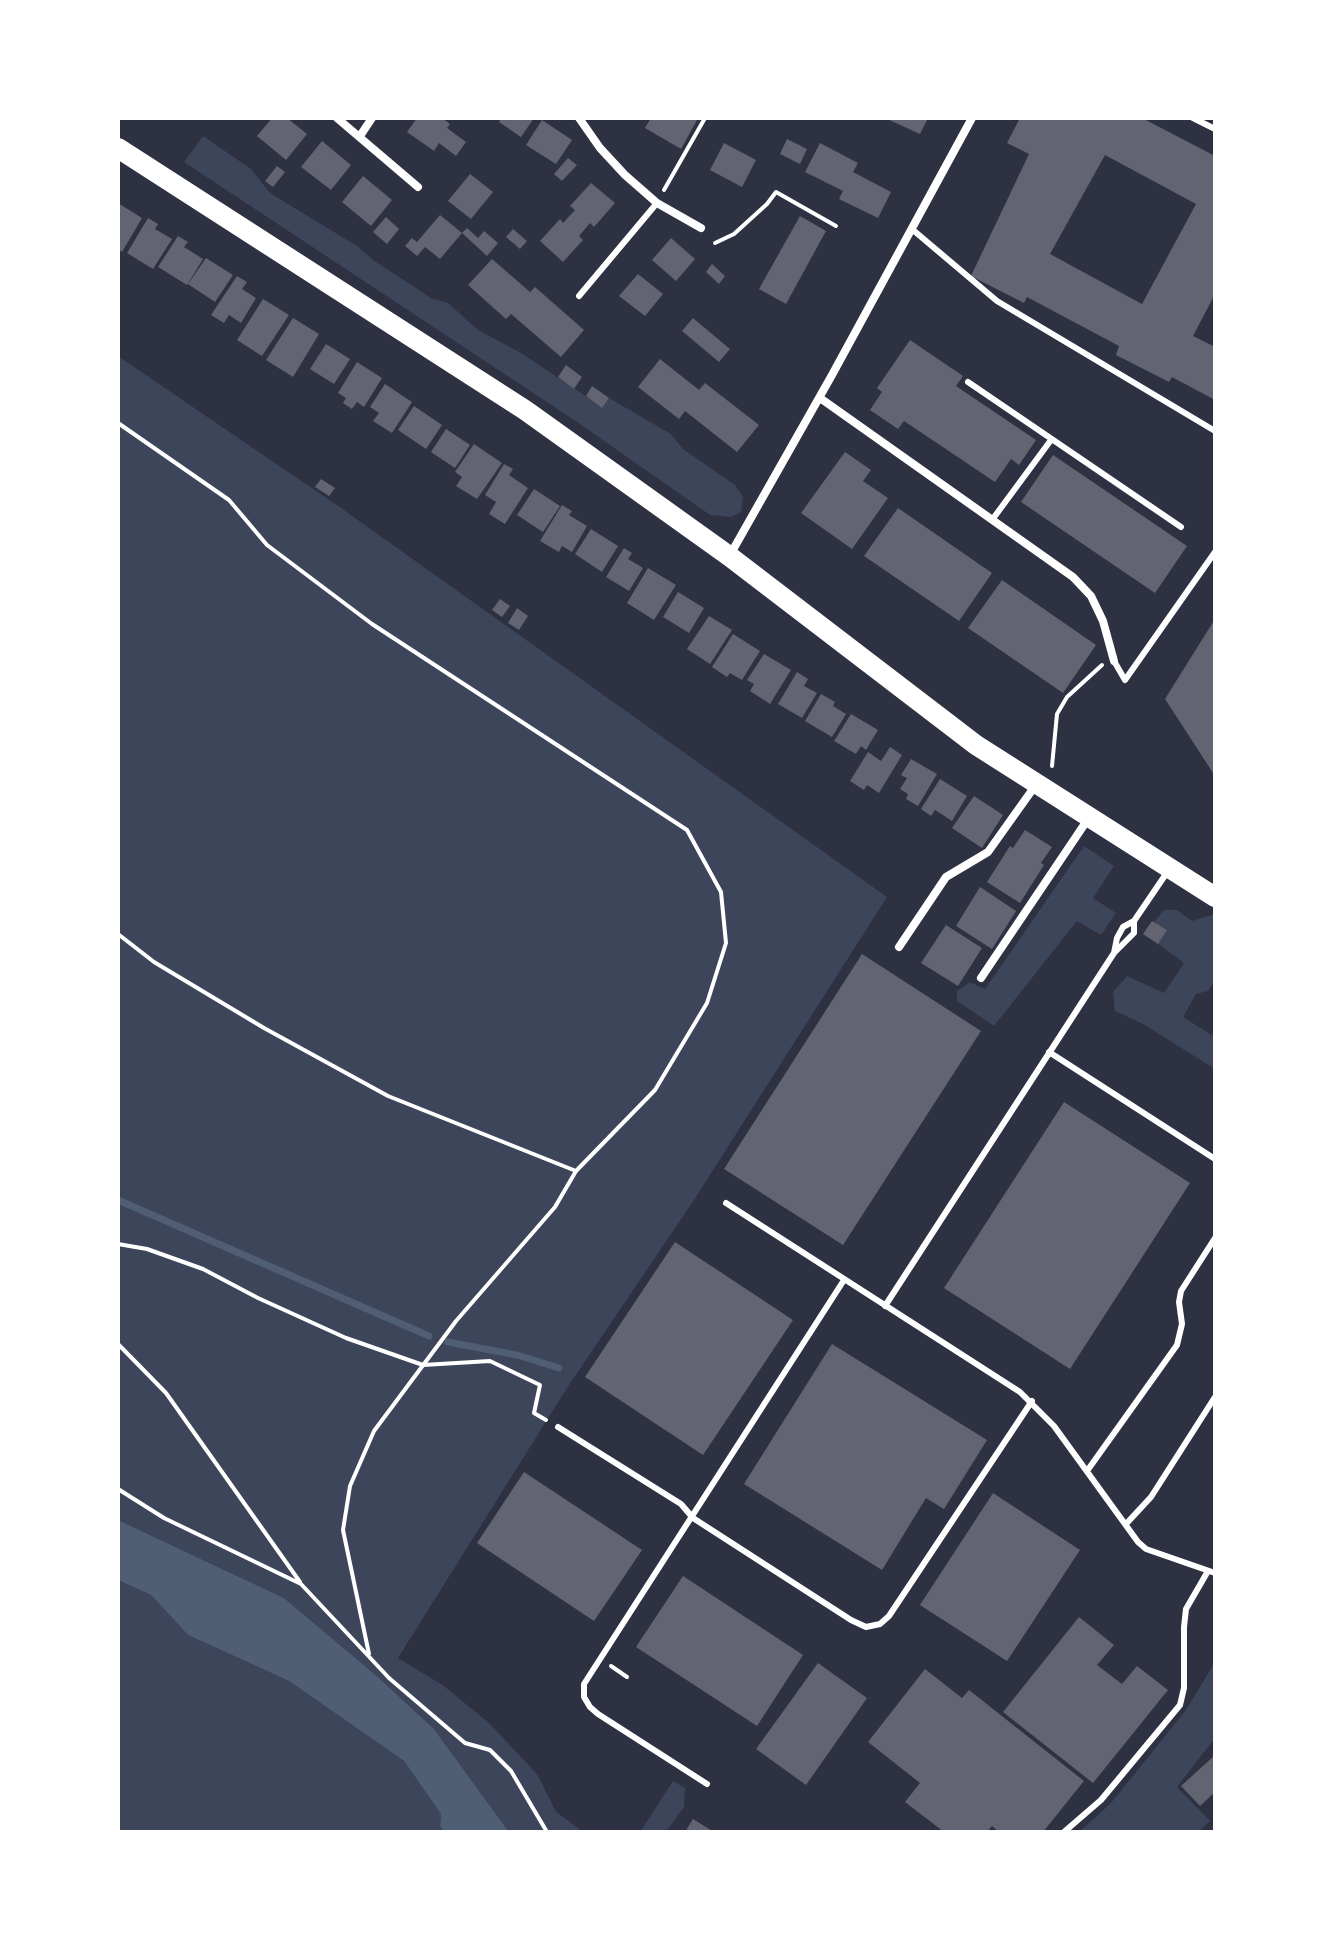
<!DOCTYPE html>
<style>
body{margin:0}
#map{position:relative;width:1333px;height:1950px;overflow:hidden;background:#2d3142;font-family:Inter,sans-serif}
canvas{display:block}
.frame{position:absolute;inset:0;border:120px solid #fff;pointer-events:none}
</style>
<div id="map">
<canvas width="1333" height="1950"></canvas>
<div class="frame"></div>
</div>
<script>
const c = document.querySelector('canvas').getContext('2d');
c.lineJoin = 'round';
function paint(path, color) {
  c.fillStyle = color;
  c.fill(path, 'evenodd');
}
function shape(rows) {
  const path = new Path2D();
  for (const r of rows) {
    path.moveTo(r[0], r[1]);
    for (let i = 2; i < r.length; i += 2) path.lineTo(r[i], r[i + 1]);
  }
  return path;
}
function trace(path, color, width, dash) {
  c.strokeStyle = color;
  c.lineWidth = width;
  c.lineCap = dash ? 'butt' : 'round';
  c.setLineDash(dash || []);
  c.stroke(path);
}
paint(shape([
 [203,136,251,169,270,193,357,246,373,260,431,298,448,303,478,330,521,353,602,407,609,398,671,434,683,449,735,485,743,497,741,512,731,517,710,515,577,422,184,162],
 [118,356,341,508,887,897,694,1200,567,1388,398,1658,444,1686,490,1724,537,1774,556,1812,584,1832,509,1832,434,1729,378,1677,284,1598,118,1520],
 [1084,846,1114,866,1093,898,1116,913,1101,935,1077,921,994,1026,957,1001,957,991,970,982,985,989],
 [1164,910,1177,910,1192,921,1215,914,1215,980,1208,991,1196,994,1183,1017,1215,1037,1215,1069,1143,1024,1115,1011,1113,992,1127,976,1164,993,1184,963,1158,944,1154,922],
 [118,1580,151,1595,188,1635,289,1681,404,1761,441,1814,440,1826,444,1832,118,1832],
 [1215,1662,1215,1738,1177,1787,1210,1821,1198,1832,1079,1832,1111,1803,1186,1710],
 [673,1781,685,1788,684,1807,666,1832,640,1832]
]), '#3c4559');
paint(shape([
 [118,1520,284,1598,378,1677,434,1729,509,1832,444,1832,440,1826,441,1814,404,1761,289,1681,188,1635,151,1595,118,1580]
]), '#4f5d75');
trace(shape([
 [118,1200,429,1336],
 [448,1342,517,1355,559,1368]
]), '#4f5d75', 7);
paint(shape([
 [272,118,287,118,307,134,286,160,257,136],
 [417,118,442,118,450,124,447,128,466,142,456,156,439,143,434,151,407,132],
 [501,118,534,118,521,137,499,122],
 [651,118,693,118,697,120,681,149,645,128],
 [885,118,928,118,920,134],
 [1020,118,1142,118,1215,156,1215,294,1193,336,1215,347,1215,400,1172,377,1169,382,1116,355,1119,346,1027,297,1024,303,971,276,1029,154,1007,143],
 [1105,155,1196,204,1142,304,1050,254],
 [542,120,572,140,556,164,526,145],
 [787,139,807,149,800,164,780,154],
 [322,141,351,165,331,190,301,167],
 [724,143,756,160,742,187,710,170],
 [820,143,858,163,853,172,891,192,878,218,839,199,843,191,805,172],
 [568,158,577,165,562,181,554,174],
 [277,166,285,172,273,187,265,181],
 [470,174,493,192,471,219,448,201],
 [363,176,392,200,371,226,342,202],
 [591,183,615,203,594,227,590,223,579,236,583,240,563,262,540,241,560,219,563,223,575,210,570,206],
 [118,203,142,218,122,252,118,249],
 [440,215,462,233,440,259,425,247,417,256,405,246,412,238,417,242],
 [800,216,826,231,786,304,759,289],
 [386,217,399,229,387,244,373,232],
 [148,218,158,224,155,229,172,239,153,269,127,253],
 [467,228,478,238,484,231,498,243,487,256,462,233],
 [513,229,527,241,520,249,506,237],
 [178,236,188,242,184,247,203,259,187,285,158,267],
 [671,238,695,259,676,281,652,260],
 [206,258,233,275,215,302,188,284],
 [492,259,530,292,535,287,584,330,561,357,511,314,506,319,468,285],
 [712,264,725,276,719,284,706,272],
 [638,274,663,294,645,316,619,296],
 [237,276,247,282,242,289,256,298,241,323,229,315,224,323,211,315],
 [263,299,289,315,262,356,237,340],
 [293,318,319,334,293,377,266,360],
 [693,318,730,349,719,362,682,331],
 [910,340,963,376,956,386,1036,440,1019,465,1011,459,995,482,904,421,898,429,870,410,882,392,877,388],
 [326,344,350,359,334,384,310,369],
 [660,359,699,390,705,383,759,425,737,452,685,411,679,419,638,387],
 [357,362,382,378,364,407,357,402,352,409,343,403,346,398,338,393],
 [566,365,582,377,574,389,558,377],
 [385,384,412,402,392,433,373,421,379,413,370,407],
 [592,386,609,398,602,408,586,396],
 [414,406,442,425,426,449,398,430],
 [446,429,470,445,455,468,431,452],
 [474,444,502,463,477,499,456,486,462,477,455,472],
 [845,452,871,470,863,481,888,498,852,549,801,513],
 [1053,455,1187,546,1155,593,1021,502],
 [504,464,513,469,509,475,528,488,505,524,489,514,496,502,485,495],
 [321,479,335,488,329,496,315,487],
 [534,489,560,506,543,532,517,515],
 [562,505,572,511,569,515,587,526,572,552,562,546,559,552,540,541],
 [898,508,992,573,959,621,864,556],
 [591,529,618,546,602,572,575,554],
 [624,548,632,553,628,559,643,568,629,591,606,577],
 [648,568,676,585,654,620,627,603],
 [1002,580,1096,645,1063,693,968,628],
 [678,592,704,608,689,633,663,617],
 [500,599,510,606,502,617,492,610],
 [517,608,528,616,519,630,508,623],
 [709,616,732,630,710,664,687,649],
 [1215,619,1215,776,1165,699],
 [733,634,760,651,742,680,730,673,727,677,712,667],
 [764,654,791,670,770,704,750,691,754,684,747,680],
 [797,672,808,679,804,686,817,693,802,718,778,704],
 [821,694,835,702,833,706,846,714,832,737,805,721],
 [851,714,878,730,866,750,861,746,856,754,834,741],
 [890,747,902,755,879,793,867,785,864,790,850,781,868,752,881,761],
 [911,759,937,774,918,806,906,799,908,794,900,789,907,778,901,775],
 [940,779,967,796,952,821,935,810,931,816,921,809],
 [974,796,1003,815,982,848,952,828],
 [1025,830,1052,847,1041,863,1044,865,1020,903,987,882,1010,846,1013,848],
 [980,887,1016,911,992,949,956,926],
 [1152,921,1167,930,1158,944,1143,934],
 [946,925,982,948,958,986,921,963],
 [862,954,981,1031,843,1245,724,1169],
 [1064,1102,1190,1183,1070,1369,944,1288],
 [675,1242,793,1320,703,1455,585,1377],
 [832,1344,987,1440,944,1509,926,1498,882,1570,744,1484],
 [524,1472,642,1550,594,1621,477,1543],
 [993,1493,1080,1550,1007,1661,920,1605],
 [683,1576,803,1655,757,1726,636,1647],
 [1079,1617,1114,1645,1097,1665,1122,1684,1137,1666,1168,1690,1093,1783,1003,1712],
 [818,1663,867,1698,806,1785,756,1749],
 [925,1669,962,1698,969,1690,1084,1781,1043,1832,999,1832,992,1826,987,1832,971,1832,967,1830,966,1832,944,1832,905,1802,920,1783,868,1742],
 [1215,1755,1215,1792,1200,1806,1181,1786],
 [693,1819,714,1832,685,1832]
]), '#626471');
trace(shape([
 [664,190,705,118],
 [715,243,734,234,767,204,776,192,836,226],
 [118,423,229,500,267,545,372,624,687,830,721,892,726,943,707,1003,655,1090,576,1171,555,1207,456,1321,374,1431,350,1486,343,1530,369,1654],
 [1052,766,1057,714,1067,697,1102,665],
 [118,934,154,962,264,1028,388,1096,576,1171],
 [118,1244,147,1249,203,1269,258,1298,346,1338,423,1365,490,1361,540,1385,534,1413,546,1420],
 [118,1344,166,1393,300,1582],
 [118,1489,164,1518,301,1584,389,1678,465,1743,490,1750,511,1771,547,1832],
 [611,1666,627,1677]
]), '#fff', 4);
trace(shape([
 [1193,118,1215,129],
 [913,230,997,301,1215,431],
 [579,296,657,203],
 [968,382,1181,527],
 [992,520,1051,440],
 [1114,661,1125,680,1215,552],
 [1114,953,1117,938,1123,927,1134,921,1168,871],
 [1049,1052,1215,1159],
 [726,1203,1020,1392,1054,1426,1138,1542,1146,1549,1215,1573],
 [885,1306,1114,953,1134,933,1134,921],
 [558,1427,681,1504,693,1518,851,1620,866,1627,880,1624,889,1616,1032,1401],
 [1087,1471,1177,1345,1182,1324,1179,1302,1181,1291,1215,1238],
 [1126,1524,1151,1497,1215,1397],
 [707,1784,598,1714,590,1707,584,1697,584,1684,844,1280],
 [1064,1832,1101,1800,1180,1705,1184,1688,1184,1627,1186,1609,1208,1571]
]), '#fff', 6);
trace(shape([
 [337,118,418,187],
 [579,118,600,148,625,175,657,203,701,228],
 [360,136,372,118],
 [820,398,1073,577,1091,596,1103,621,1114,661],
 [730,555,832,375,972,118],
 [899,947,946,877,988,852,1035,786],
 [981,978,1088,819]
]), '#fff', 8);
trace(shape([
 [118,148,525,410,729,556,976,745,1215,897]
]), '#fff', 20);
</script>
